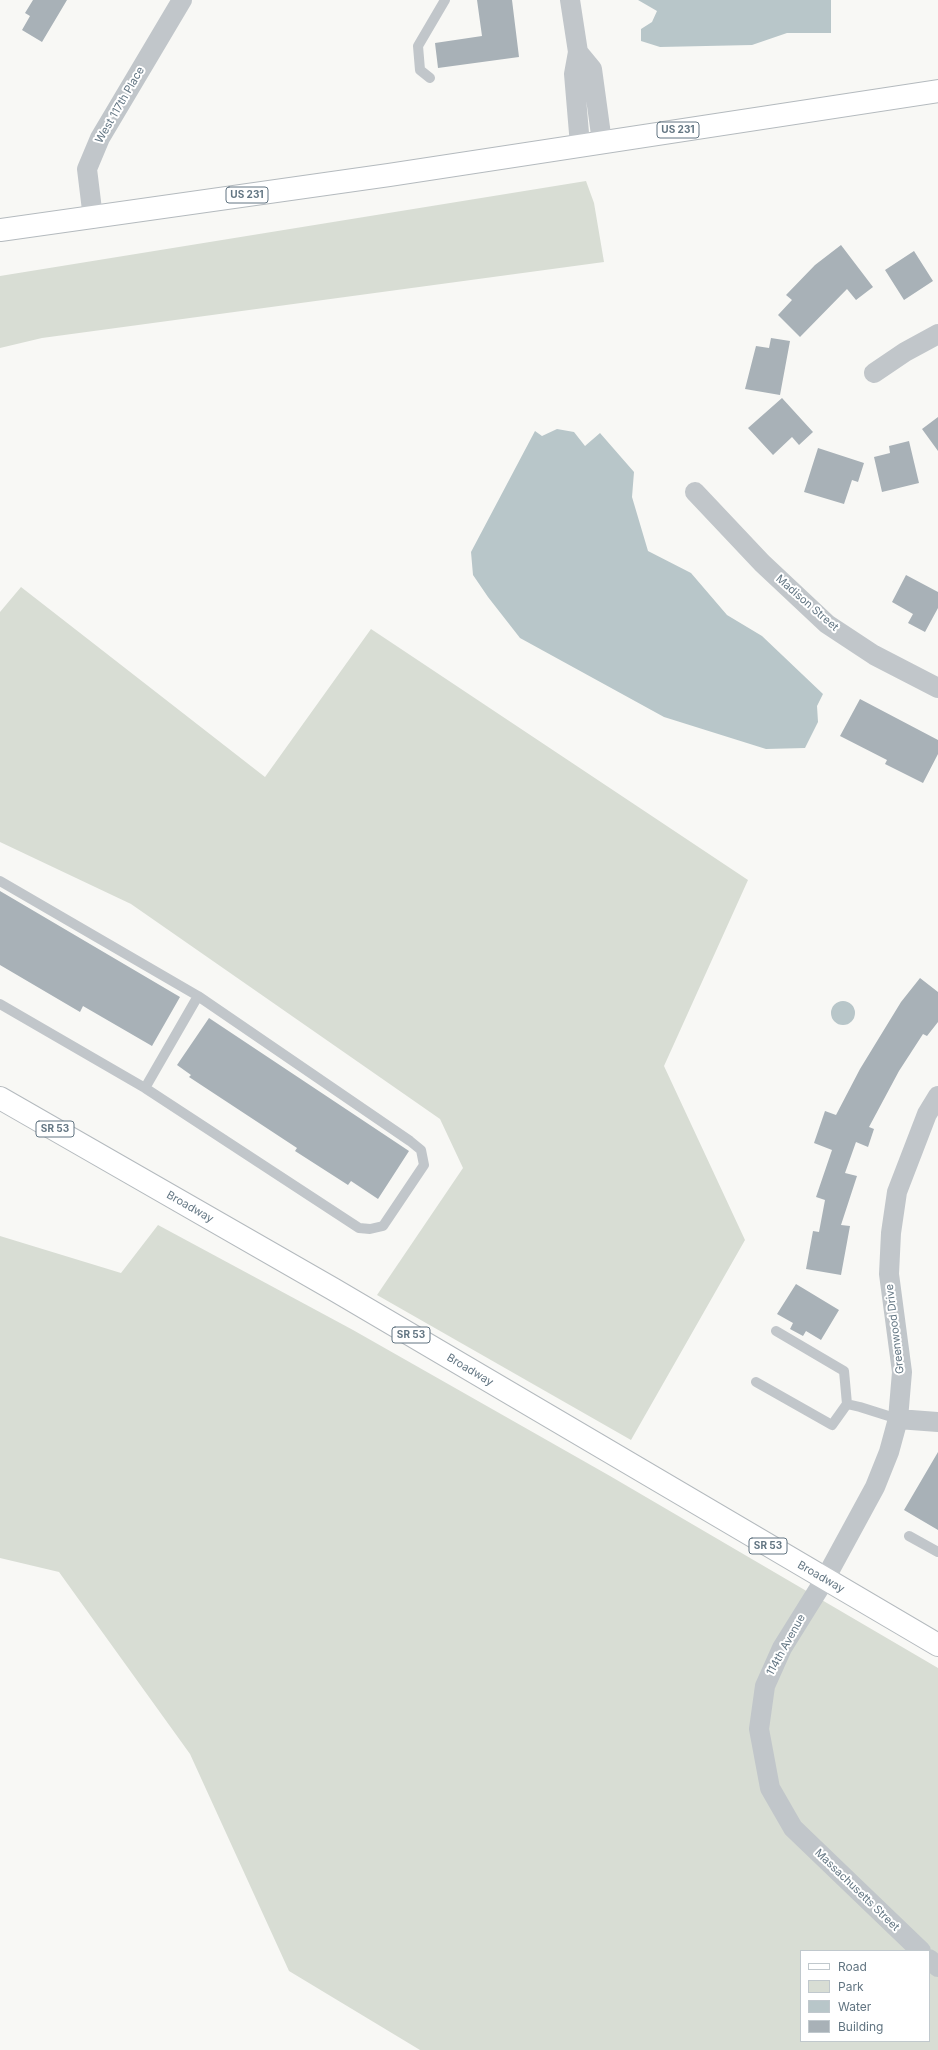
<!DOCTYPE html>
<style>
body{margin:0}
#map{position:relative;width:938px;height:2050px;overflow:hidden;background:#f8f8f5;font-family:Inter,sans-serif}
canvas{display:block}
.legend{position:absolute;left:800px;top:1950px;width:130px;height:92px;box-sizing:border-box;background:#fff;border:1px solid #c0c8cd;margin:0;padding:5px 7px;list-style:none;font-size:12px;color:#627582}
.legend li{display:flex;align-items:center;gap:8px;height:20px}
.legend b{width:20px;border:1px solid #c0c8cd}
</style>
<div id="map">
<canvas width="938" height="2050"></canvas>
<ul class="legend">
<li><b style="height:5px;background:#fff"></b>Road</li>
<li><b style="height:11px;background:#d8ddd4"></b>Park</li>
<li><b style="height:11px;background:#b8c6c9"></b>Water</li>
<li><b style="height:11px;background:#a8b1b7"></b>Building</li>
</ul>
</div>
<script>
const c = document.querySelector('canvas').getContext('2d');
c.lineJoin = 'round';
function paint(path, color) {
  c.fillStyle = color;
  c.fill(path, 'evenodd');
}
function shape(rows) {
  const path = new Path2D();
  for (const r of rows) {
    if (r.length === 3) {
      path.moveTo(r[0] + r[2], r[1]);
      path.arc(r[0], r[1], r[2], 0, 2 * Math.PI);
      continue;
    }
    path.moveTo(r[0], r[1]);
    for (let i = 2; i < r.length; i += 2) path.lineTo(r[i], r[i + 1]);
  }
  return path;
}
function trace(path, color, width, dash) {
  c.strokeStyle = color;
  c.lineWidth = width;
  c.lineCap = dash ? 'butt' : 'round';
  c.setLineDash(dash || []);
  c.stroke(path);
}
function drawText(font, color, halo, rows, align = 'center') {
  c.font = font + ' Inter,sans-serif';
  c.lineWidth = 4;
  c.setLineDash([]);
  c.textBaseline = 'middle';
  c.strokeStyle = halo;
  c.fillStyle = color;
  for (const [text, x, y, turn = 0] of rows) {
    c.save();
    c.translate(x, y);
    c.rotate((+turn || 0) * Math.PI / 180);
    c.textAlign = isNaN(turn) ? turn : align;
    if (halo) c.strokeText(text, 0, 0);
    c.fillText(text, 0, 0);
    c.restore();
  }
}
paint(shape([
 [586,181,594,203,604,262,42,338,0,348,0,276],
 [21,587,265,777,371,629,748,880,664,1066,745,1240,631,1440,377,1295,463,1168,440,1119,131,904,0,842,0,612],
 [158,1225,353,1330,610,1476,938,1668,938,2050,420,2050,289,1971,190,1754,59,1572,0,1558,0,1236,121,1273],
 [801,1951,929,1951,929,2041,801,2041]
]), '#d8ddd4');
paint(shape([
 [638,0,831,0,831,33,787,33,752,45,660,47,641,41,641,29,652,22,657,11],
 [557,429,574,432,585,446,600,433,634,472,632,497,648,551,691,573,727,615,762,636,823,694,817,706,818,722,805,748,766,749,664,717,520,638,488,597,473,575,471,552,535,431,542,436],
 [843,1013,12]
]), '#b8c6c9');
paint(shape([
 [33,0,67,0,42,42,22,30,30,16,25,13],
 [477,0,512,0,519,57,438,68,435,43,482,36],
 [841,245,873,287,856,300,847,289,800,337,778,315,792,300,786,295,815,265],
 [914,251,933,281,904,300,885,270],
 [771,338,790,341,780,395,745,389,756,346,769,348],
 [782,398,813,432,799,445,792,437,773,455,748,428],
 [938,417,938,451,922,429],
 [909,441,919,483,882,492,874,457,890,453,889,446],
 [818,448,864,463,858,482,852,480,844,504,804,492],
 [906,575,938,592,938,608,925,632,908,623,913,614,892,602],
 [860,699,938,740,938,754,923,783,885,764,887,760,840,736],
 [0,891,180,997,152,1046,83,1006,80,1012,0,965],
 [920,978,938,992,938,1022,927,1036,923,1034,899,1071,869,1127,874,1129,868,1147,856,1142,845,1173,857,1176,841,1225,850,1226,841,1275,806,1269,813,1231,819,1232,825,1200,816,1197,832,1150,814,1143,825,1111,836,1115,860,1069,901,1002],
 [209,1018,409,1151,378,1199,351,1181,348,1185,295,1151,297,1148,189,1077,191,1075,177,1065],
 [796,1284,839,1310,821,1340,806,1331,803,1336,790,1329,793,1323,777,1314],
 [938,1452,938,1530,904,1510]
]), '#a8b1b7');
const primary = shape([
 [0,230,389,175,938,91],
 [0,1098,333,1289,938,1645]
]);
trace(primary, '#b4babe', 24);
trace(shape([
 [430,78,420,70,418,46,445,0],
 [0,881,198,996,410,1141,421,1150,424,1165,383,1226,370,1229,359,1228,145,1088,0,1004],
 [145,1088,198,996],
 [776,1331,844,1371,847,1404,860,1407,898,1419],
 [756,1382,832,1425,847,1404],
 [909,1536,938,1552]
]), '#c1c6ca', 10);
trace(shape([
 [570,0,578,52,574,74,580,145],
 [578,52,592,69,602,142],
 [93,218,87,169,100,138,182,0],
 [874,373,905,352,938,334],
 [695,492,762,563,827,624,874,655,938,688],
 [898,1419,938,1422],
 [921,1951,793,1828,770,1788,759,1729,765,1686,782,1648,825,1579,875,1487,889,1452,898,1419,902,1372,889,1274,891,1233,897,1192,927,1114,938,1096],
 [929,1959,938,1967]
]), '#c1c6ca', 20);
trace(primary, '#fff', 22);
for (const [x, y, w] of [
 [678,130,42],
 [247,195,42],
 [55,1129,38],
 [411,1335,38],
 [768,1546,38]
]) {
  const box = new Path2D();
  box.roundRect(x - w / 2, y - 8, w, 16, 3);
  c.fillStyle = '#fff';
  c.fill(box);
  trace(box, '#627582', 1);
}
drawText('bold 10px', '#627582', null, [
 ["US 231",678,130],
 ["US 231",247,195],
 ["SR 53",55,1129],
 ["SR 53",411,1335],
 ["SR 53",768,1546]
]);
drawText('11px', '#627582', '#fff', [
 ["West 117th Place",120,105,-60],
 ["Madison Street",807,603,41],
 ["Broadway",190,1207,30],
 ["Greenwood Drive",895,1329,-97],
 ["Broadway",470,1370,31],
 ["Broadway",821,1577,30],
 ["114th Avenue",786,1645,-61],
 ["Massachusetts Street",857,1890,44]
]);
</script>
